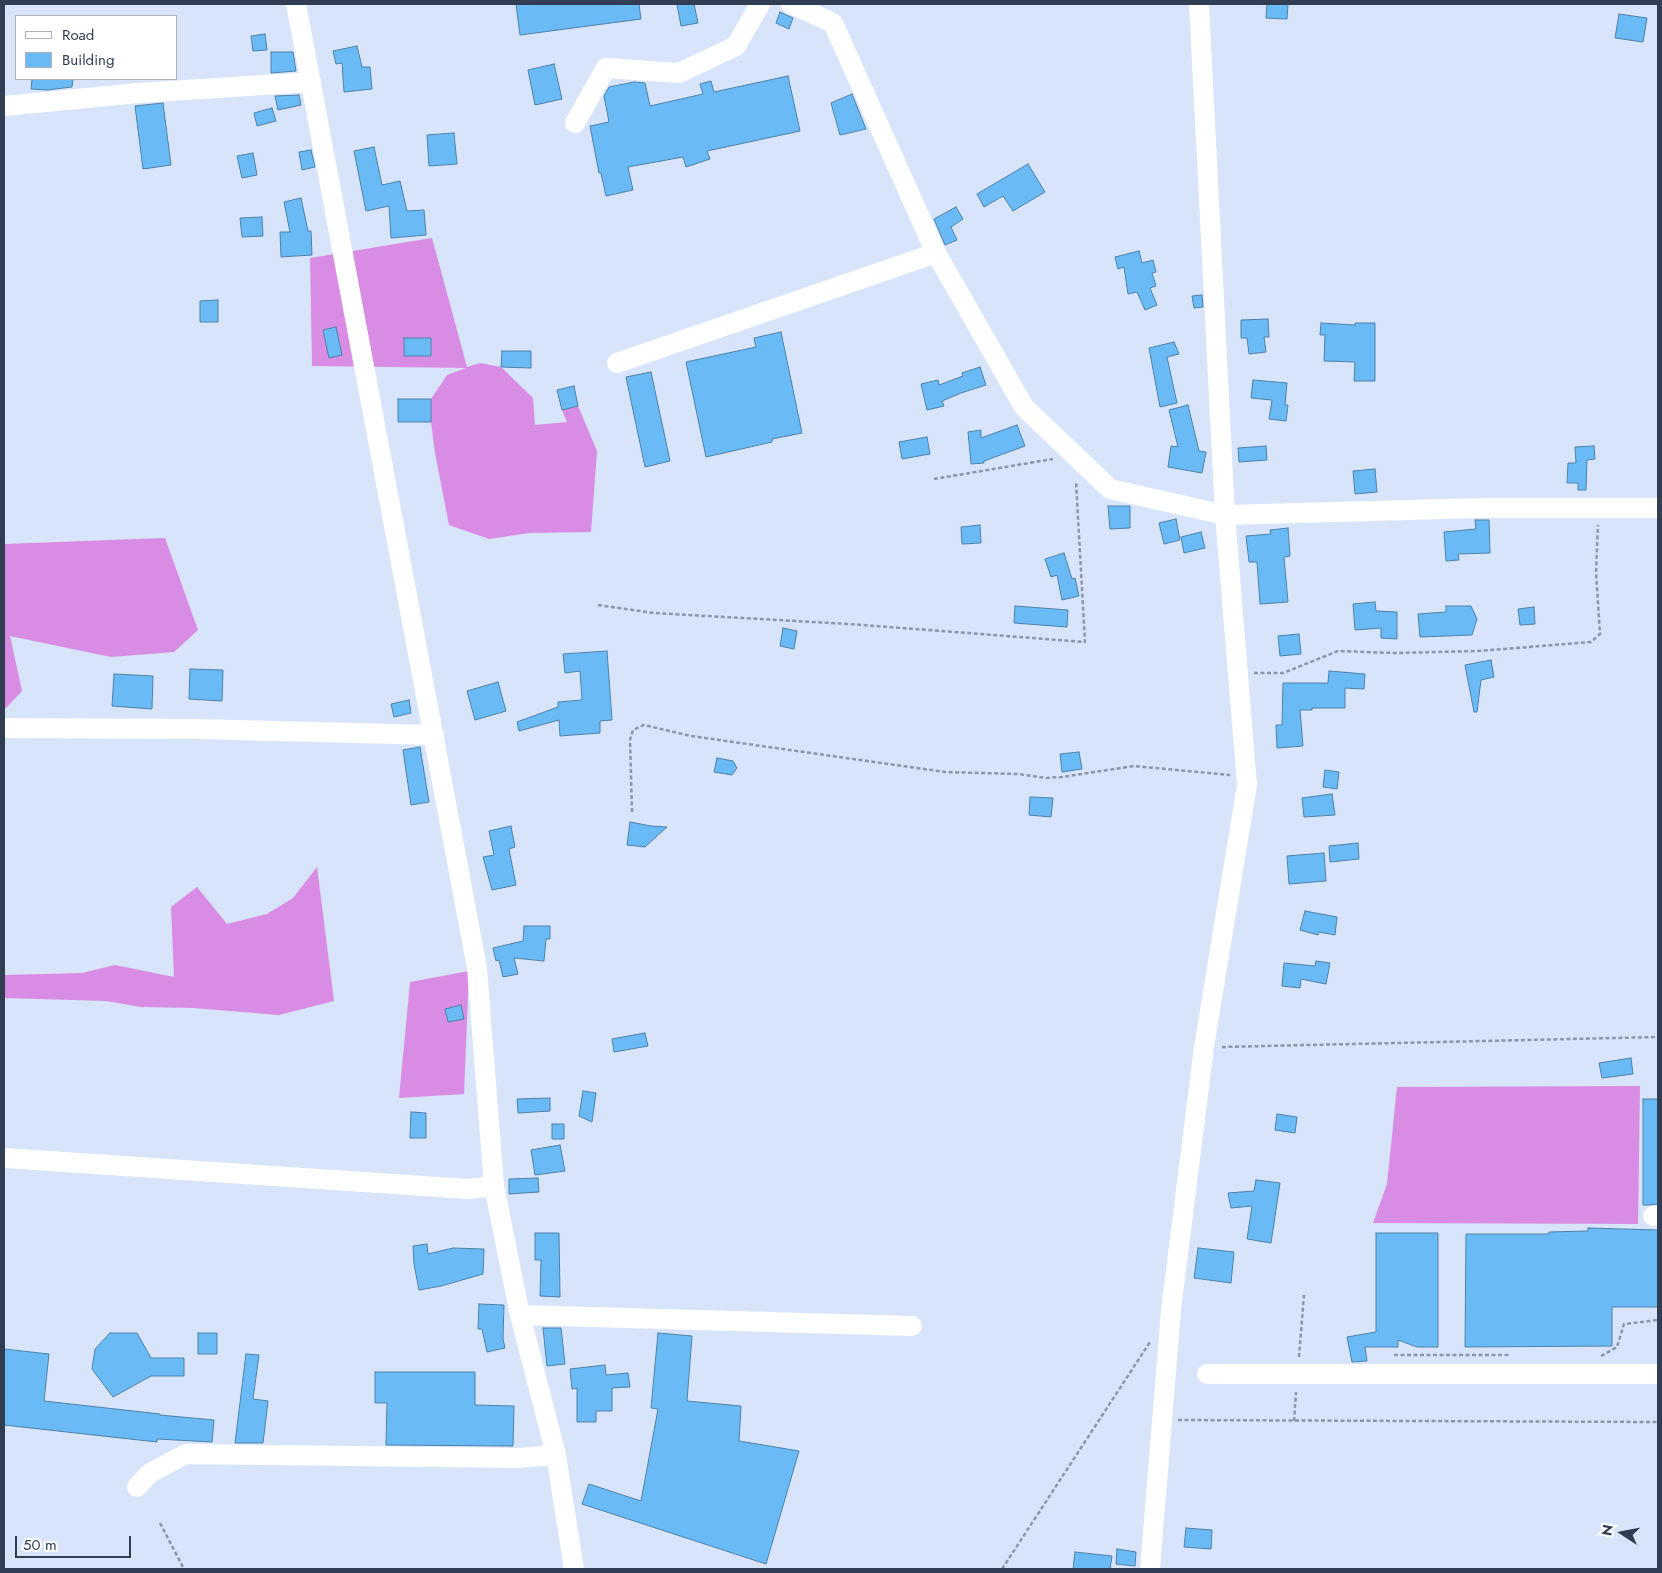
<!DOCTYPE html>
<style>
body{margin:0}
#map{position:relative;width:1662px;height:1573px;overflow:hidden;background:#d8e4fa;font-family:Jost,sans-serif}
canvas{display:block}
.frame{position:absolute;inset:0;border:5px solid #313d52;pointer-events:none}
.legend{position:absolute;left:15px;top:15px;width:162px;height:65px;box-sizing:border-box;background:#fff;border:1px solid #adb1ba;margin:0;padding:6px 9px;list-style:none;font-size:15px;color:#313d52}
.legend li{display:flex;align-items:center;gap:10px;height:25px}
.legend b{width:25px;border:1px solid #adb1ba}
.north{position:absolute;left:1597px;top:1508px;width:50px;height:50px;-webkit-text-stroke:4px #fff;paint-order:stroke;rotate:281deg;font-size:14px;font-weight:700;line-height:20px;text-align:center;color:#313d52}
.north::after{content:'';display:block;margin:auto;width:18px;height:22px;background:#313d52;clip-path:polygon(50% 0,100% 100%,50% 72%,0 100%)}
.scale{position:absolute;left:15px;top:1536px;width:116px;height:22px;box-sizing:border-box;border:2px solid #313d52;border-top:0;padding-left:6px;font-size:15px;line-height:18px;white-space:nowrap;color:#313d52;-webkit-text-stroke:4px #fff;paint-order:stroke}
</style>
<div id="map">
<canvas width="1662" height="1573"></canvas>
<div class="frame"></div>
<ul class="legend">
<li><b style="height:6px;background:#fff"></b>Road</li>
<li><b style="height:14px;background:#6abaf5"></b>Building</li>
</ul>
<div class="north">N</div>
<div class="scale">50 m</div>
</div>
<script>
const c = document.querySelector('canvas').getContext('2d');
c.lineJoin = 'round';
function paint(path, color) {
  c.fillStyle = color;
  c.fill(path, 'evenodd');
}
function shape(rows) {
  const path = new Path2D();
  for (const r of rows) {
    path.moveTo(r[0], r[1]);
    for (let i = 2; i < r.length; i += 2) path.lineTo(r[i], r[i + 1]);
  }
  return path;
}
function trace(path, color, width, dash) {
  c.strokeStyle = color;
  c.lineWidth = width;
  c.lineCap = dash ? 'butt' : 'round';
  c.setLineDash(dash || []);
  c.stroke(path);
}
paint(shape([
 [432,238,467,367,480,363,501,367,533,398,535,425,567,422,562,410,578,406,597,451,591,532,529,533,489,539,449,525,435,453,431,422,431,399,447,375,466,368,312,366,310,258],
 [165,538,198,630,174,652,111,657,10,636,22,691,4,710,4,544],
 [317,867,334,1001,279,1015,193,1008,141,1007,106,1001,4,998,4,975,82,973,115,965,174,977,171,907,197,887,227,924,267,914,293,898],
 [469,971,464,1094,399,1098,410,982],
 [1640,1086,1638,1224,1373,1223,1387,1184,1397,1087]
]), '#d88ce3');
const building = shape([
 [516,4,639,4,641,19,520,35,516,4],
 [677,4,694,4,698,23,681,26,677,4],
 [1267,4,1288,4,1287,19,1266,18,1267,4],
 [780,12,793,18,789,29,776,23,780,12],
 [1619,14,1647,18,1643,42,1615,38,1619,14],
 [265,34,267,50,253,51,251,36,265,34],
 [357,46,362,67,370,67,372,89,344,92,342,63,336,64,333,51,357,46],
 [271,52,293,52,296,71,271,73,271,52],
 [554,64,562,99,535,105,528,70,554,64],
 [788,76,800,131,707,151,710,159,686,167,683,157,628,167,633,190,606,196,601,173,599,173,590,126,609,122,604,96,609,87,634,82,645,83,650,106,703,94,700,84,711,81,714,92,788,76],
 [32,79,73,79,72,87,47,90,31,89,32,79],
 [852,94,866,129,840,135,831,103,852,94],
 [299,95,301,105,278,110,275,96,299,95],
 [163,103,171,165,143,169,135,106,163,103],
 [272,108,276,121,257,126,254,113,272,108],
 [454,133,457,164,429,166,427,135,454,133],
 [374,147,382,185,400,181,407,211,424,210,426,235,391,238,389,206,366,211,354,151,374,147],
 [311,150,315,167,302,170,299,152,311,150],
 [253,153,257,175,242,178,237,156,253,153],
 [1028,164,1045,192,1013,211,1003,196,984,207,977,194,1028,164],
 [301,198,308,231,311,231,312,255,281,257,280,232,290,232,284,202,301,198],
 [956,207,963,219,951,227,957,240,945,245,934,219,956,207],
 [262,217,263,236,242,237,240,218,262,217],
 [1139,251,1142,263,1153,260,1156,272,1152,273,1156,286,1150,288,1157,305,1145,310,1137,292,1128,294,1124,267,1118,269,1115,257,1139,251],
 [1202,295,1203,307,1194,308,1192,296,1202,295],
 [218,300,218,322,200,322,200,301,218,300],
 [1268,319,1269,337,1264,337,1266,352,1249,354,1247,338,1241,338,1241,320,1268,319],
 [1321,323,1355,325,1355,323,1375,323,1375,381,1354,381,1355,362,1324,361,1325,335,1320,335,1321,323],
 [336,327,342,355,329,358,323,330,336,327],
 [781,332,802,433,772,439,772,442,706,457,686,362,756,347,754,338,781,332],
 [404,338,431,338,431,356,404,356,404,338],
 [1174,342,1179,354,1167,357,1177,403,1160,407,1149,348,1174,342],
 [502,351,531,351,531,368,501,367,502,351],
 [980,367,986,385,961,393,942,401,944,406,927,410,921,384,938,380,939,385,963,376,962,373,980,367],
 [651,372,670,461,645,467,626,377,651,372],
 [1253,380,1287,383,1285,405,1288,405,1286,421,1269,419,1272,400,1251,398,1253,380],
 [574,386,578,406,562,410,557,390,574,386],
 [398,399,431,399,431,422,398,422,398,399],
 [1188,405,1199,451,1206,452,1202,473,1168,467,1171,446,1178,447,1169,410,1188,405],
 [1017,425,1025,446,984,461,984,463,971,464,968,432,981,430,981,438,1017,425],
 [927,437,930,454,902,459,899,442,927,437],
 [1266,446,1267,460,1239,462,1238,448,1266,446],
 [1594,446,1595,459,1587,460,1586,490,1578,490,1578,483,1567,483,1568,463,1576,463,1575,447,1594,446],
 [1375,469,1377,492,1355,494,1353,471,1375,469],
 [1108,506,1130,506,1130,528,1110,529,1108,506],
 [1176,519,1180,540,1164,544,1159,523,1176,519],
 [1475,520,1489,520,1490,553,1458,554,1459,560,1446,561,1444,532,1476,529,1475,520],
 [980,525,981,543,962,544,961,527,980,525],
 [1288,528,1290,556,1284,557,1288,602,1260,604,1257,562,1249,562,1246,536,1271,534,1270,530,1288,528],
 [1201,532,1205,548,1184,553,1181,537,1201,532],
 [1064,553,1072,579,1075,578,1079,596,1062,600,1057,575,1051,577,1045,559,1064,553],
 [1375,602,1376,611,1397,612,1397,639,1381,638,1381,628,1355,630,1353,604,1375,602],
 [1015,606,1068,610,1067,627,1014,623,1015,606],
 [1446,606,1471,606,1477,619,1472,635,1420,637,1418,614,1446,612,1446,606],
 [1534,607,1535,624,1520,625,1518,609,1534,607],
 [783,628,797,631,794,649,780,646,783,628],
 [1299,634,1301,654,1280,656,1278,636,1299,634],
 [607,651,612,720,600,721,600,733,560,736,559,720,519,731,517,722,558,707,558,702,582,700,580,671,565,673,563,654,607,651],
 [1491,660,1494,677,1481,680,1477,712,1474,712,1465,665,1491,660],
 [190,669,223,670,222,701,189,699,190,669],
 [1329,671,1365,674,1364,689,1345,688,1345,708,1312,708,1312,710,1300,710,1303,746,1277,748,1276,725,1282,725,1283,683,1328,683,1329,671],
 [114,674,153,676,152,709,112,706,114,674],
 [498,682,506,711,475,720,467,691,498,682],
 [409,700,411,713,394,717,391,704,409,700],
 [420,747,429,802,411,805,403,750,420,747],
 [1079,752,1082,769,1062,772,1060,754,1079,752],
 [717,758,733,761,737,768,732,775,714,772,717,758],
 [1325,770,1339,772,1337,789,1323,787,1325,770],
 [1332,794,1335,815,1304,817,1302,798,1332,794],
 [1030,797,1053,798,1051,817,1029,815,1030,797],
 [630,822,651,826,667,827,645,847,627,845,630,822],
 [511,826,515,847,509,849,516,885,492,890,483,857,494,855,489,831,511,826],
 [1358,843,1359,859,1330,862,1329,846,1358,843],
 [1324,853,1326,881,1289,884,1287,856,1324,853],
 [1305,911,1337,917,1335,935,1319,932,1318,935,1300,930,1305,911],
 [524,926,550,926,550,939,546,939,544,961,514,958,518,974,503,977,499,960,496,961,493,948,523,941,524,926],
 [1316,961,1330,963,1326,984,1301,979,1300,988,1282,986,1284,963,1315,966,1316,961],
 [461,1005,464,1019,448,1022,445,1009,461,1005],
 [645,1033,648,1046,614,1052,612,1039,645,1033],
 [1631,1058,1633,1074,1602,1078,1599,1063,1631,1058],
 [583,1091,596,1093,592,1122,579,1116,583,1091],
 [550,1098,550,1111,518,1113,517,1099,550,1098],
 [1643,1099,1658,1099,1658,1204,1648,1205,1643,1205,1643,1099],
 [411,1112,426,1113,426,1138,410,1138,411,1112],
 [1277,1114,1297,1117,1295,1133,1275,1130,1277,1114],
 [552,1124,564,1124,564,1139,552,1139,552,1124],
 [560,1145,565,1171,535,1175,531,1150,560,1145],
 [538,1178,539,1192,509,1194,509,1179,538,1178],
 [1256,1180,1280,1183,1271,1243,1247,1239,1252,1206,1231,1208,1228,1193,1254,1191,1256,1180],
 [1588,1228,1658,1230,1658,1307,1612,1307,1612,1346,1465,1347,1466,1234,1549,1234,1549,1232,1588,1231,1588,1228],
 [535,1233,559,1233,560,1297,540,1296,541,1260,535,1260,535,1233],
 [1376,1233,1438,1233,1438,1347,1417,1347,1398,1340,1398,1347,1365,1347,1367,1361,1352,1362,1347,1337,1376,1332,1376,1233],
 [427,1244,428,1254,453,1248,484,1249,483,1274,441,1286,419,1290,414,1264,413,1246,427,1244],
 [1198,1248,1234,1252,1231,1283,1194,1278,1198,1248],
 [479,1304,504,1305,503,1339,505,1348,487,1352,482,1329,478,1329,479,1304],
 [543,1328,561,1328,565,1364,547,1366,543,1328],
 [110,1333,137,1333,151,1358,184,1358,184,1376,151,1376,113,1397,92,1369,95,1349,110,1333],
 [198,1333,217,1333,217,1354,198,1354,198,1333],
 [658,1333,692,1336,687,1401,741,1406,739,1441,799,1451,766,1564,582,1504,589,1484,641,1501,658,1409,651,1408,658,1333],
 [4,1349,49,1354,44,1401,160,1414,160,1415,214,1420,212,1442,157,1439,157,1442,4,1425,4,1349],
 [246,1354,259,1355,253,1399,268,1401,263,1443,235,1443,246,1354],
 [605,1365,606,1375,628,1373,630,1387,612,1388,612,1411,596,1411,596,1422,577,1422,577,1388,572,1389,570,1369,605,1365],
 [375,1372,475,1372,475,1405,514,1406,513,1446,386,1445,387,1403,375,1403,375,1372],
 [1186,1528,1212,1530,1211,1549,1184,1547,1186,1528],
 [1117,1549,1136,1552,1135,1566,1116,1564,1117,1549],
 [1075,1552,1112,1556,1110,1569,1073,1569,1075,1552]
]);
paint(building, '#6abaf5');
trace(building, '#4e82a8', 1);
trace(shape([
 [934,479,1053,459],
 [598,605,654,613,849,624,1085,642,1076,482],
 [1254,673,1283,673,1338,651,1394,653,1478,651,1591,642,1600,634,1596,572,1598,525],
 [632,812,630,740,633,730,644,725,691,736,945,772,1018,774,1046,778,1062,777,1134,766,1230,775],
 [1222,1047,1658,1037],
 [1394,1355,1511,1355],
 [1601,1356,1617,1347,1624,1324,1658,1320],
 [1299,1357,1304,1295],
 [1178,1420,1658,1422],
 [1294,1421,1296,1392],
 [160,1523,184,1569],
 [1002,1569,1150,1342]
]), '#8b97ad', 2.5, [4, 2.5]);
trace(shape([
 [296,4,477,968,494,1186,520,1315,556,1455,574,1569],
 [791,4,833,23,936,253,1024,407,1110,489,1225,515,1482,508,1658,508],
 [4,106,138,93,311,82],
 [575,123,606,68,679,73,736,46,760,4],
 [617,363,936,253],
 [4,728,196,729,434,735],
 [4,1158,468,1189,494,1186],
 [1653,1216,1658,1216],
 [520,1315,912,1326],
 [1207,1374,1658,1374],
 [137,1487,150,1473,186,1454,516,1458,556,1455],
 [1150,1569,1171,1310,1204,1047,1247,785,1225,515,1199,4]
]), '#fff', 20);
</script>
